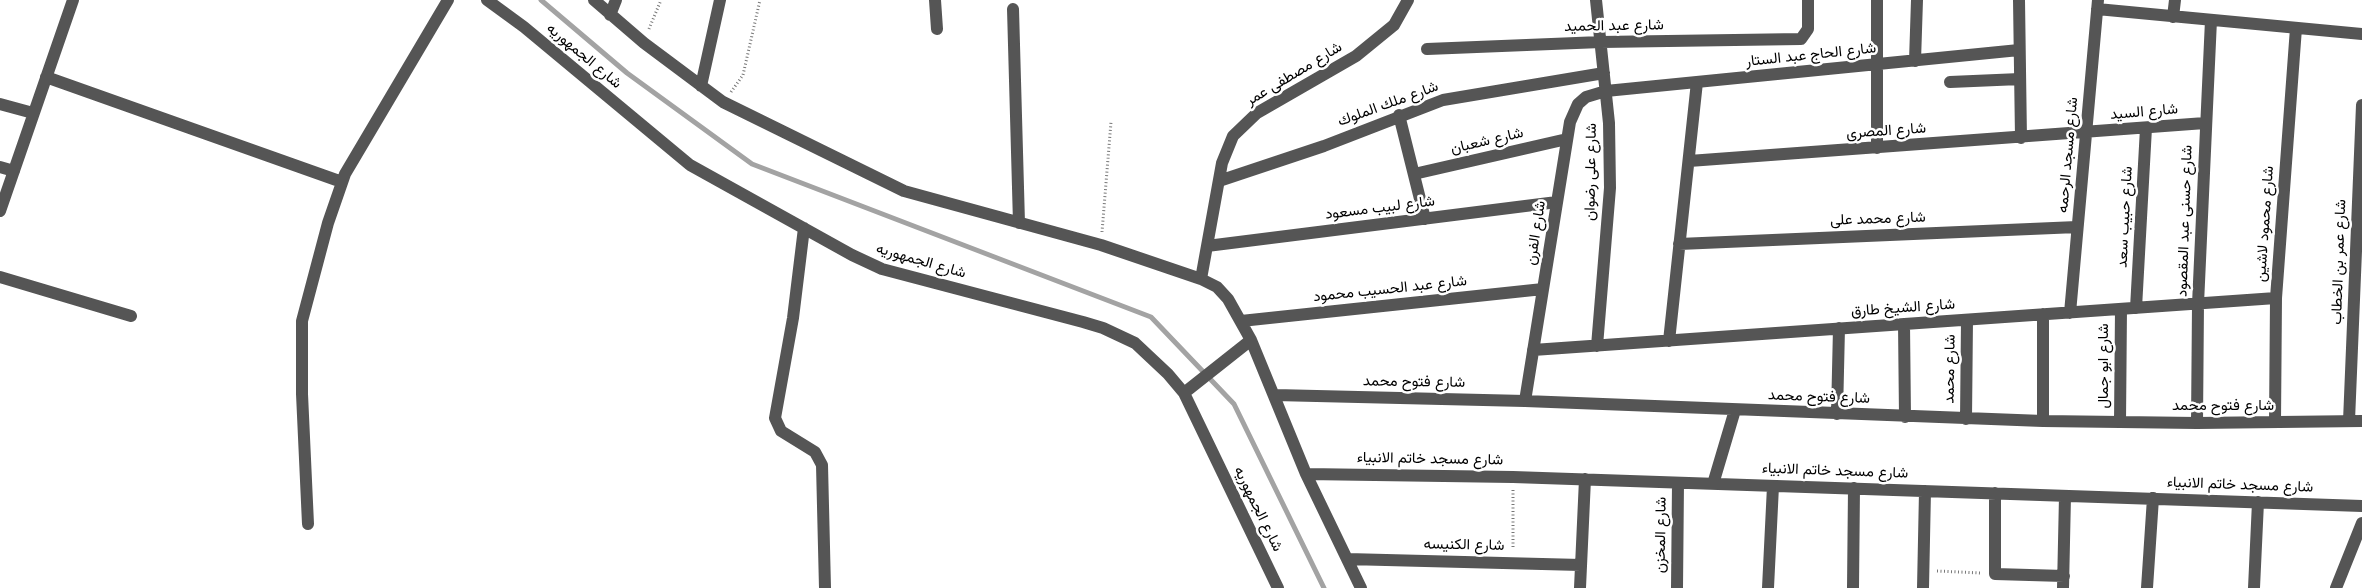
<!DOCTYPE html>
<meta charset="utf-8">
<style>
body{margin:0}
canvas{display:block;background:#fff}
</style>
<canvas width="2362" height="588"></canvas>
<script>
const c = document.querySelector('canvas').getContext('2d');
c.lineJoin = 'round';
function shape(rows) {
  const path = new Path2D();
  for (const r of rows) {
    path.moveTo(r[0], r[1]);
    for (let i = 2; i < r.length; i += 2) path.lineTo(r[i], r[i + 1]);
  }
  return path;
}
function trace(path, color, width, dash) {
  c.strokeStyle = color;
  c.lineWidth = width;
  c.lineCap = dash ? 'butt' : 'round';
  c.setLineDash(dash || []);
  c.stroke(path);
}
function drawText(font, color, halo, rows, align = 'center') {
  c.font = font + ' Arial,Vazirmatn,sans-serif';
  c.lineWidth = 5;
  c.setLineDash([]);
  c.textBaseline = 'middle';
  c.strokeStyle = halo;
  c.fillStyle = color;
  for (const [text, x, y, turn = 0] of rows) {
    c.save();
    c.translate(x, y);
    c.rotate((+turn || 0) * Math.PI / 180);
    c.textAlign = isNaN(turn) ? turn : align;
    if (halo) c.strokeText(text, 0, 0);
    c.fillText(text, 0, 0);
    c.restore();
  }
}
trace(shape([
 [541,0,627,73,752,164,1151,317,1234,404,1324,588]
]), '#a3a3a3', 5);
trace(shape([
 [649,29,661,0],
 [731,92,743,75,760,0],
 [1102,232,1111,122],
 [1513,490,1513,549],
 [1937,571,1981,573]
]), '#777', 3, [1, 2.5]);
trace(shape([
 [487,0,524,27,690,165,852,255,882,269,1083,322,1103,328,1135,343,1168,374,1184,393,1278,588],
 [594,0,644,43,723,102,904,191,1101,245,1201,279,1217,287,1228,299,1251,340,1306,474,1361,588],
 [935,0,937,29],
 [1596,0,1609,123,1610,188,1597,346],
 [1877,0,1877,148],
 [2019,0,2021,138],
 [1013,9,1019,223],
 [2097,9,2362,34],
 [610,15,616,0],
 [2173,17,2175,0],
 [1427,49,1601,42,1801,39,1808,29,1808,0],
 [1915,61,1917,0],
 [46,77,342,182],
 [1950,82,2020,79],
 [701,86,720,0],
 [0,104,33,113],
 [1399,115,1425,219],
 [1689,161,2205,123],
 [0,167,14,171],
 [1414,174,1567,139],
 [1219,181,1324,146,1443,100,1604,73],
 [0,211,73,0],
 [804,228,793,318,775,418,781,431,815,452,822,465,825,588],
 [1679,244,2077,227],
 [1207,246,1557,202],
 [0,277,131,316],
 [1201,279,1222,163,1233,136,1257,113,1356,56,1394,25,1408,0],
 [2136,308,2146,128],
 [2070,313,2098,0],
 [1241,321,1543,289],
 [1904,324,1905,417],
 [1669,341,1697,82],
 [1533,350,2276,298],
 [1184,393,1251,340],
 [1275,395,1525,401,2043,421,2197,423,2362,421],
 [1525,401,1570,122,1578,104,1586,97,1606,91,2019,50],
 [1837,414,1839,328],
 [1966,419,1967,320],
 [2043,421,2043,314],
 [2349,421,2362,105],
 [2120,422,2121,309],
 [2275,422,2276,298,2296,28],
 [2197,423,2198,304,2211,20],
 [1306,474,1513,477,2362,506],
 [1713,484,1735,410],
 [1995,493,1995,574,2064,576],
 [308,524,302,394,302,321,328,223,345,174,448,0],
 [1347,559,1581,565],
 [1580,588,1585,479],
 [1677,588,1678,483],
 [1768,588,1773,486],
 [1853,588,1854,488],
 [1923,588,1925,491],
 [2063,588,2065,496],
 [2147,588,2153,498],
 [2254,588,2258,502],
 [2336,588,2362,523]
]), '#555', 12);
drawText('15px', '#000', '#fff', [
 ["شارع عبد الحميد",1614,26,-1],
 ["شارع الحاج عبد الستار",1811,55,-6],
 ["شارع الجمهوريه",584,56,40],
 ["شارع مصطفى عمر",1294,74,-31],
 ["شارع ملك الملوك",1388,104,-20],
 ["شارع السيد",2144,112,-5],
 ["شارع المصرى",1886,131,-4],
 ["شارع شعبان",1487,141,-13],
 ["شارع مسجد الرحمه",2068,155,-85],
 ["شارع على رضوان",1591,172,-89],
 ["شارع لبيب مسعود",1380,208,-7],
 ["شارع حبيب سعد",2125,217,-87],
 ["شارع محمد على",1878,219,-2],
 ["شارع حسنى عبد المقصود",2185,221,-88],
 ["شارع محمود لاشين",2265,224,-86],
 ["شارع الفرن",1536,233,-81],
 ["شارع الجمهوريه",921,261,16],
 ["شارع عمر بن الخطاب",2339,262,-88],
 ["شارع عبد الحسيب محمود",1390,289,-6],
 ["شارع الشيخ طارق",1903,308,-4],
 ["شارع ابو جمال",2104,366,-90],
 ["شارع محمد",1950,369,-89],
 ["شارع فتوح محمد",1414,382,1],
 ["شارع فتوح محمد",1819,397,2],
 ["شارع فتوح محمد",2223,406],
 ["شارع مسجد خاتم الانبياء",1430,459,1],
 ["شارع مسجد خاتم الانبياء",1835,471,2],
 ["شارع مسجد خاتم الانبياء",2240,485,2],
 ["شارع الجمهوريه",1258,509,64],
 ["شارع المخزن",1661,535,-89],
 ["شارع الكنيسه",1464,545,1]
]);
</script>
